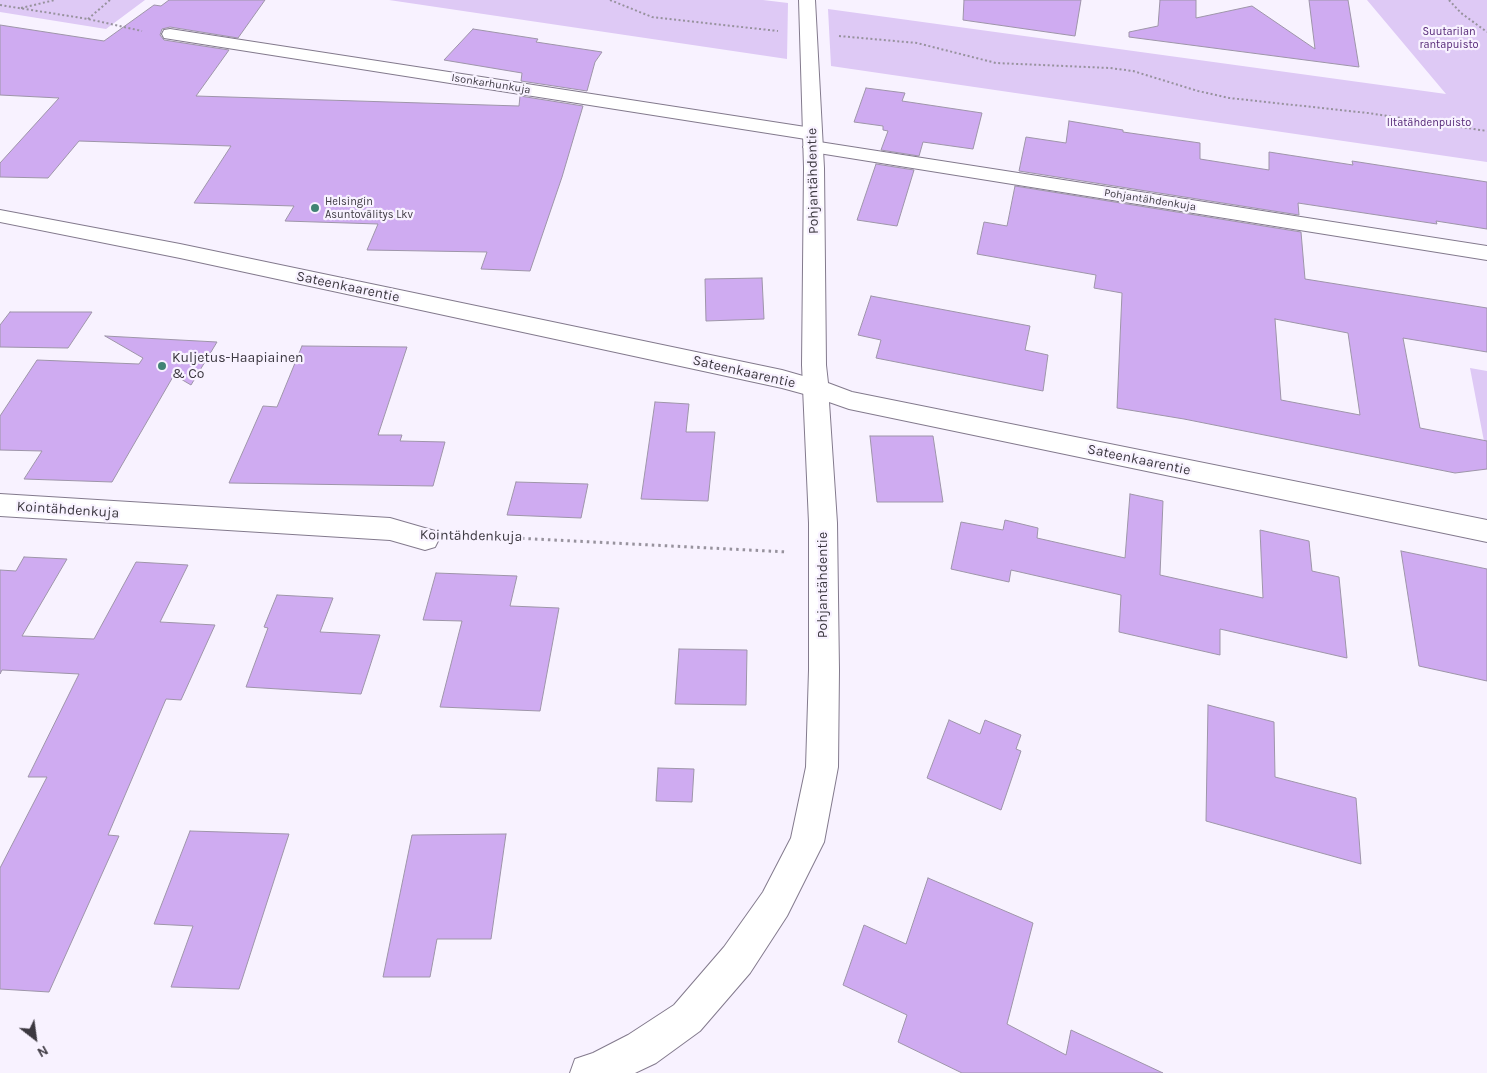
<!DOCTYPE html>
<meta charset="utf-8">
<style>
body{margin:0}
#map{position:relative;width:1487px;height:1073px;overflow:hidden;background:#f8f2ff;font-family:Karla,sans-serif}
canvas{display:block}
.north{position:absolute;left:10px;top:1013px;width:50px;height:50px;-webkit-text-stroke:4px #f8f2ff;paint-order:stroke;rotate:150deg;font-size:14px;font-weight:700;line-height:20px;text-align:center;color:#3c3840}
.north::after{content:'';display:block;margin:auto;width:18px;height:22px;background:#3c3840;clip-path:polygon(50% 0,100% 100%,50% 72%,0 100%)}
</style>
<div id="map">
<canvas width="1487" height="1073"></canvas>
<div class="north">N</div>
</div>
<script>
const c = document.querySelector('canvas').getContext('2d');
c.lineJoin = 'round';
function paint(path, color) {
  c.fillStyle = color;
  c.fill(path, 'evenodd');
}
function shape(rows) {
  const path = new Path2D();
  for (const r of rows) {
    path.moveTo(r[0], r[1]);
    for (let i = 2; i < r.length; i += 2) path.lineTo(r[i], r[i + 1]);
  }
  return path;
}
function trace(path, color, width, dash) {
  c.strokeStyle = color;
  c.lineWidth = width;
  c.lineCap = dash ? 'butt' : 'round';
  c.setLineDash(dash || []);
  c.stroke(path);
}
function drawText(font, color, halo, rows, align = 'center') {
  c.font = font + ' Karla,sans-serif';
  c.lineWidth = 4.5;
  c.setLineDash([]);
  c.textBaseline = 'middle';
  c.strokeStyle = halo;
  c.fillStyle = color;
  for (const [text, x, y, turn = 0] of rows) {
    c.save();
    c.translate(x, y);
    c.rotate((+turn || 0) * Math.PI / 180);
    c.textAlign = isNaN(turn) ? turn : align;
    if (halo) c.strokeText(text, 0, 0);
    c.fillText(text, 0, 0);
    c.restore();
  }
}
paint(shape([
 [0,0,145,0,106,29,0,12],
 [389,0,763,0,788,3,787,59],
 [1367,0,1487,0,1487,162,831,66,828,9,1446,94],
 [1470,368,1487,371,1487,457]
]), '#dec9f5');
const building = shape([
 [169,0,265,0,238,38,170,27,162,29,160,35,164,40,229,50,196,96,519,106,520,96,583,106,562,177,530,271,481,269,487,252,367,250,378,224,285,221,294,206,194,203,231,146,79,141,48,178,0,177,0,163,59,98,0,95,0,25,104,41,154,5,161,6,169,0],
 [964,0,1081,0,1075,36,963,20,964,0],
 [1160,0,1196,0,1196,18,1252,6,1315,49,1309,0,1348,0,1359,67,1129,37,1129,32,1158,26,1160,0],
 [473,29,538,39,536,42,602,52,595,62,587,91,521,81,522,73,444,60,473,29],
 [866,88,905,93,902,101,982,113,973,149,923,142,919,156,881,150,888,131,883,130,883,126,854,122,866,88],
 [1069,121,1123,130,1123,132,1200,143,1200,159,1269,170,1269,152,1353,165,1352,161,1487,182,1487,229,1436,221,1437,224,1298,203,1299,215,1019,171,1026,137,1066,143,1069,121],
 [876,164,914,170,897,226,857,220,876,164],
 [1015,186,1301,232,1305,279,1487,308,1487,352,1403,338,1420,428,1487,441,1487,469,1455,473,1184,419,1117,408,1122,293,1094,288,1096,275,977,254,984,222,1007,226,1015,186],
 [1275,319,1348,333,1360,415,1281,400,1275,319],
 [762,278,764,319,706,321,705,279,762,278],
 [871,296,1030,326,1025,350,1048,355,1043,391,876,358,881,340,858,335,871,296],
 [10,312,92,312,68,348,0,347,0,325,10,312],
 [105,336,217,342,191,385,174,375,112,482,24,479,42,451,0,450,0,416,37,360,139,364,143,358,105,336],
 [302,346,407,347,378,435,402,435,400,441,445,442,433,486,229,483,263,406,277,407,302,346],
 [655,402,689,404,686,432,715,432,708,501,641,499,655,402],
 [870,436,933,436,943,502,877,502,870,436],
 [516,482,588,484,581,518,507,515,516,482],
 [1130,494,1163,501,1160,575,1263,598,1260,530,1309,541,1312,571,1339,577,1347,658,1220,629,1220,655,1119,632,1121,595,1011,570,1009,582,951,569,961,522,1003,530,1005,520,1038,528,1037,538,1125,558,1130,494],
 [1401,551,1487,569,1487,681,1419,666,1401,551],
 [24,557,67,559,22,636,94,639,136,562,188,565,160,622,215,625,181,700,166,699,108,835,119,836,49,992,0,989,0,868,47,777,28,777,79,674,2,670,0,674,0,570,16,571,24,557],
 [436,573,517,576,510,606,559,608,540,711,440,707,462,621,423,620,436,573],
 [277,595,333,598,320,632,380,635,361,694,246,687,268,628,264,627,277,595],
 [679,649,747,650,746,705,675,704,679,649],
 [1208,705,1274,722,1275,777,1356,798,1361,864,1206,821,1208,705],
 [949,720,980,734,985,720,1021,735,1016,749,1021,751,1001,810,927,778,949,720],
 [658,768,694,769,692,802,656,801,658,768],
 [190,831,289,834,239,989,171,987,193,926,154,924,190,831],
 [506,834,491,939,437,939,430,977,383,977,412,835,506,834],
 [928,878,1033,923,1007,1024,1066,1055,1071,1030,1163,1073,962,1073,898,1042,907,1015,843,985,864,925,906,944,928,878]
]);
paint(building, '#cfabf1');
trace(building, '#9e95a9', 1);
const minor = shape([
 [170,29,812,128,819,130,821,134,819,138,812,140,164,38,162,34,164,30,170,29],
 [813,141,1487,246,1487,260,806,151,803,147,806,143,813,141],
 [814,357,822,359,826,365,828,383,852,392,1487,520,1487,542,849,409,829,402,837,523,839,670,838,767,824,842,787,916,750,973,700,1031,656,1063,635,1073,570,1073,575,1059,593,1053,628,1035,674,1005,724,947,763,892,791,838,806,767,809,670,809,523,802,365,806,359,814,357],
 [0,494,390,518,435,531,439,539,435,547,425,550,390,540,0,516,0,494]
]);
const tertiary = shape([
 [799,0,815,0,824,168,826,365,822,371,814,373,806,371,802,365,804,168,799,0],
 [0,210,180,244,782,370,824,382,827,388,824,394,815,397,782,388,180,258,0,222,0,210]
]);
trace(minor, '#837a8d', 2);
trace(tertiary, '#837a8d', 2);
trace(shape([
 [610,0,652,17,778,31],
 [1449,0,1461,13,1487,32],
 [0,5,88,19,142,31],
 [21,8,55,0],
 [88,19,110,0],
 [839,36,917,43,996,63,1110,68,1133,71,1198,91,1229,98,1368,113,1487,131]
]), '#97929d', 2, [2, 2.5]);
trace(shape([
 [457,535,788,552]
]), '#97929d', 3, [2.5, 4]);
paint(minor, '#fff');
paint(tertiary, '#fff');
for (const [x, y, r, color] of [
 [315,208,5,"#418374"],
 [162,366,5,"#418374"]
]) {
  const dot = new Path2D();
  dot.arc(x, y, r, 0, 2 * Math.PI);
  c.fillStyle = color;
  c.fill(dot);
  trace(dot, '#f8f2ff', 2);
}
drawText('11px', '#542676', '#f8f2ff', [
 ["Suutarilan",1449,32],
 ["rantapuisto",1449,45],
 ["Iltatähdenpuisto",1429,123]
]);
drawText('11px', '#3c3840', '#f8f2ff', [
 ["Isonkarhunkuja",491,84,9],
 ["Pohjantähdenkuja",1150,200,9]
]);
drawText('11px', '#3c3840', '#f8f2ff', [
 ["Helsingin",325,202],
 ["Asuntovälitys Lkv",325,215]
], 'left');
drawText('14px', '#3c3840', '#f8f2ff', [
 ["Pohjantähdentie",813,181,-91],
 ["Sateenkaarentie",348,287,12],
 ["Sateenkaarentie",744,372,13],
 ["Sateenkaarentie",1139,460,12],
 ["Kointähdenkuja",68,510,4],
 ["Kointähdenkuja",471,536,1],
 ["Pohjantähdentie",823,585,-90]
]);
drawText('14px', '#3c3840', '#f8f2ff', [
 ["Kuljetus-Haapiainen",172,358],
 ["& Co",172,374]
], 'left');
</script>
